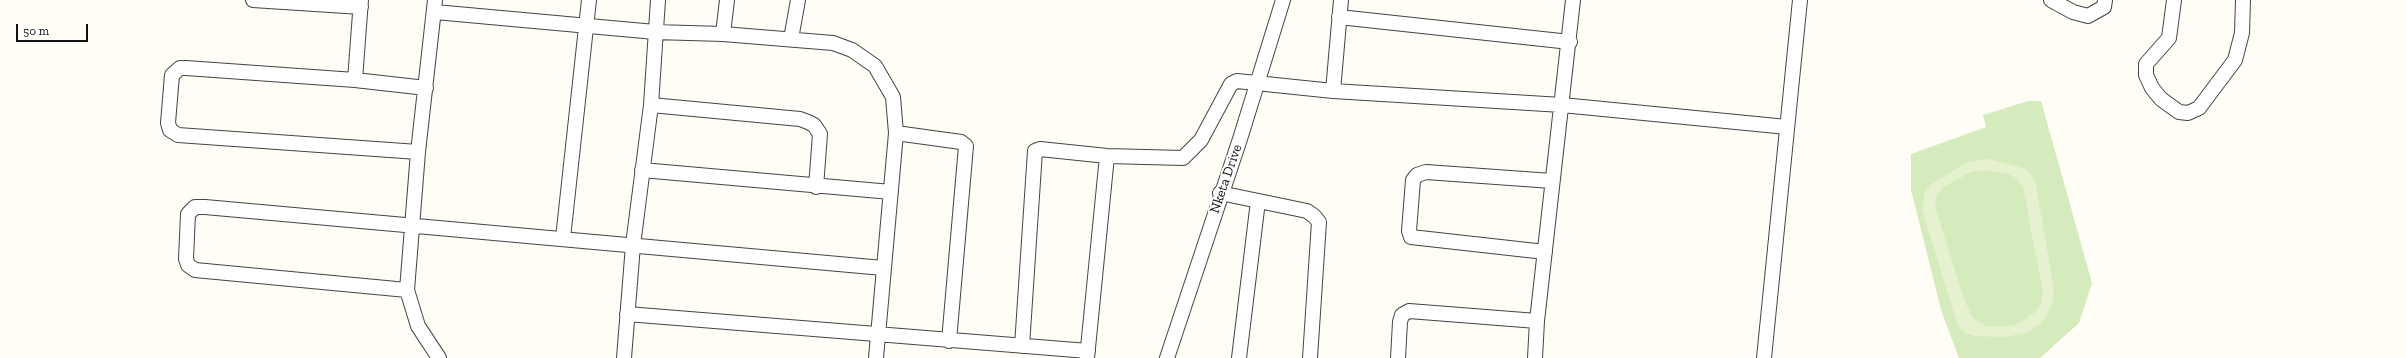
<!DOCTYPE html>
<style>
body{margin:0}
#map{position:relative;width:2406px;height:358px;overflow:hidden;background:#fffdf5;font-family:"Zilla Slab",serif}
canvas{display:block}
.scale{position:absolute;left:16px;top:24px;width:72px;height:18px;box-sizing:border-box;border:2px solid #111;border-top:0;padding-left:5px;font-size:12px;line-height:14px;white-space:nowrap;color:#111;-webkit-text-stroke:3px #fff;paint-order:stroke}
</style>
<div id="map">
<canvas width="2406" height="358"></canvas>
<div class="scale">50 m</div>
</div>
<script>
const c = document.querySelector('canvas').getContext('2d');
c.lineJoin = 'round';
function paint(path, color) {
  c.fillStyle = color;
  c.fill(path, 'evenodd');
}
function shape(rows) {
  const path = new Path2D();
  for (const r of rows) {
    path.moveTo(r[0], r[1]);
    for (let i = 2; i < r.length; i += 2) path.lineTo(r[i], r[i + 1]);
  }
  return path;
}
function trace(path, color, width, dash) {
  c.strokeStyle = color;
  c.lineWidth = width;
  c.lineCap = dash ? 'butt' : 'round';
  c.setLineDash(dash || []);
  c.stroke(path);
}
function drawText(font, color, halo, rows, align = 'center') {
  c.font = font + ' "Zilla Slab",serif';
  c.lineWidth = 4;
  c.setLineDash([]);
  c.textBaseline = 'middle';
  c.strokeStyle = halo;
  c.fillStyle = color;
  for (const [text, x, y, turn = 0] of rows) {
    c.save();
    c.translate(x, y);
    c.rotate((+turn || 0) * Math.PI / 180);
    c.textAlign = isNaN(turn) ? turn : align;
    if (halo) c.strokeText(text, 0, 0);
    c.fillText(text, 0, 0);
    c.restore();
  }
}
paint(shape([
 [2028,101,2041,101,2092,283,2079,323,2040,358,1959,358,1941,310,1911,190,1911,154,1986,127,1983,115]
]), '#d5ebbd');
paint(shape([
 [1989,159,2026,169,2033,177,2036,185,2054,290,2052,305,2042,323,2025,333,2005,337,1975,336,1965,333,1958,326,1922,210,1925,192,1933,183,1967,162],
 [1986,170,2008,174,2016,178,2023,187,2043,293,2041,305,2034,313,2018,324,2004,327,1986,326,1972,317,1963,296,1935,207,1937,194,1945,186,1971,172]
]), '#e6f2cf');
const minor = shape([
 [253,0,361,7],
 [435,0,418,152,407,290,418,326,439,358],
 [2051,0,2073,12,2088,16,2104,7,2105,0],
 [2174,0,2169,38,2146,64,2146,75,2152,88,2161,99,2179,112,2188,113,2199,108,2235,60,2242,33,2243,0],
 [435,12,655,32,723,34,833,43,852,50,875,66,893,97,896,133,876,358],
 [1339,17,1570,42],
 [723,34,727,0],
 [791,39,798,0],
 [355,80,361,0],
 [1333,91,1341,0],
 [651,105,800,119,808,122,814,125,820,134,816,187],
 [896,133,961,142,966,146,949,341],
 [418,152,178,135,170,130,168,123,172,75,180,68,186,68,355,80,426,88],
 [642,170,891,192],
 [1220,193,1307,211,1314,216,1319,222,1310,358],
 [563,238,589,0],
 [1545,252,1411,237,1409,231,1413,180,1417,175,1426,172,1552,181],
 [407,290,195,270,188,265,186,259,188,214,195,207,205,207,883,268],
 [627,314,1088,351],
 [1022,346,1035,151,1040,149,1107,156,1183,158,1201,140,1231,84,1237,81,1333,91,1562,105,1787,127],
 [624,358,633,245,651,105,658,0],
 [1087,358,1107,156],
 [1167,358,1240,139,1283,0],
 [1239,358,1258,201],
 [1398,358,1400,322,1402,315,1409,311,1537,321],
 [1535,358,1537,321,1573,0],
 [1764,358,1800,0]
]);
trace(minor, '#444', 16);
trace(minor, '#fff', 14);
drawText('14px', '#111', '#fff', [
 ["Nketa Drive",1226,179,-71]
]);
</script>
